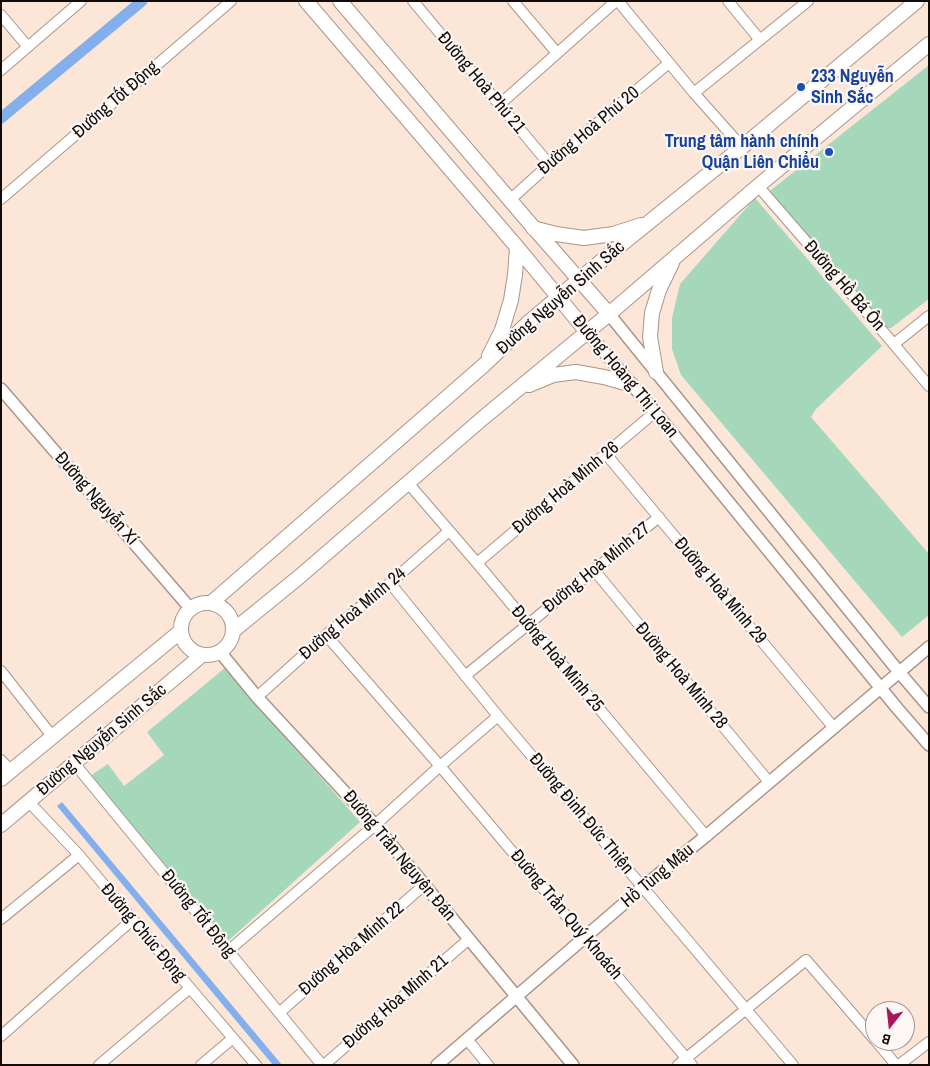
<!DOCTYPE html>
<meta charset="utf-8">
<style>
body{margin:0}
#map{position:relative;width:930px;height:1066px;overflow:hidden;background:#fce6d8;font-family:"Archivo Narrow",sans-serif}
canvas{display:block}
.frame{position:absolute;inset:0;border:2px solid #120b07;pointer-events:none}
.north{position:absolute;left:865px;top:1001px;width:50px;height:50px;box-sizing:border-box;background:#fcf7f4;border:1px solid #9e9995;border-radius:50%;rotate:196deg;font-size:14px;font-weight:700;line-height:20px;text-align:center;color:#120b07}
.north::after{content:'';display:block;margin:auto;width:18px;height:22px;background:#a7195c;clip-path:polygon(50% 0,100% 100%,50% 72%,0 100%)}
</style>
<div id="map">
<canvas width="930" height="1066"></canvas>
<div class="frame"></div>
<div class="north">B</div>
</div>
<script>
const c = document.querySelector('canvas').getContext('2d');
c.lineJoin = 'round';
function paint(path, color) {
  c.fillStyle = color;
  c.fill(path, 'evenodd');
}
function shape(rows) {
  const path = new Path2D();
  for (const r of rows) {
    if (r.length === 3) {
      path.moveTo(r[0] + r[2], r[1]);
      path.arc(r[0], r[1], r[2], 0, 2 * Math.PI);
      continue;
    }
    path.moveTo(r[0], r[1]);
    for (let i = 2; i < r.length; i += 2) path.lineTo(r[i], r[i + 1]);
  }
  return path;
}
function trace(path, color, width, dash) {
  c.strokeStyle = color;
  c.lineWidth = width;
  c.lineCap = dash ? 'butt' : 'round';
  c.setLineDash(dash || []);
  c.stroke(path);
}
function drawText(font, color, halo, rows, align = 'center') {
  c.font = font + ' "Archivo Narrow",sans-serif';
  c.lineWidth = 4.5;
  c.setLineDash([]);
  c.textBaseline = 'middle';
  c.strokeStyle = halo;
  c.fillStyle = color;
  for (const [text, x, y, turn = 0] of rows) {
    c.save();
    c.translate(x, y);
    c.rotate((+turn || 0) * Math.PI / 180);
    c.textAlign = isNaN(turn) ? turn : align;
    if (halo) c.strokeText(text, 0, 0);
    c.fillText(text, 0, 0);
    c.restore();
  }
}
paint(shape([
 [929,65,929,299,891,328,887,328,883,327,769,194,771,190],
 [755,198,882,346,816,409,811,417,929,554,929,615,902,637,681,375,672,349,672,318,680,284],
 [225,668,360,822,228,941,90,776,108,764,124,786,164,755,147,732]
]), '#a5d7bb');
paint(shape([
 [62,802,282,1065,273,1065,57,806]
]), '#83afec');
trace(shape([
 [1,118,142,1]
]), '#83afec', 11);
const minor = shape([
 [413,1,549,164],
 [513,1,557,53],
 [618,1,694,93,742,147],
 [728,1,760,40],
 [1,15,28,47],
 [1,70,81,1],
 [694,93,808,1],
 [499,105,616,1],
 [758,186,843,284,929,386],
 [1,199,231,1],
 [510,200,566,149,669,63],
 [894,344,929,316],
 [606,454,834,728],
 [408,483,477,563,706,836],
 [477,563,655,412],
 [594,570,769,782],
 [390,583,498,716,793,1065],
 [326,635,440,766,692,1065],
 [1,671,52,736],
 [465,676,659,517],
 [257,697,326,635,390,583,449,531],
 [1,760,11,771],
 [74,763,322,1065],
 [29,802,79,855,190,988,256,1065],
 [1,919,79,855],
 [228,951,375,825,440,766,498,716],
 [279,1013,424,885],
 [1,1036,132,920],
 [467,1039,488,1065],
 [876,1041,896,1065],
 [99,1065,190,988],
 [201,1065,233,1038],
 [324,1065,469,939],
 [678,1065,806,960,875,1040],
 [899,1065,929,1042]
]);
const tertiary = shape([
 [609,314,899,672,929,707],
 [587,332,655,412,897,708,929,745],
 [1,389,190,608],
 [220,652,257,697,375,825,573,1065],
 [437,1065,643,887,706,836,929,647]
]);
const secondary = shape([
 [306,1,517,247,587,332],
 [340,1,533,227,609,314],
 [533,228,556,234,584,238,613,234,641,225],
 [489,356,502,330,511,300,515,275,517,247],
 [656,372,650,337,652,313,659,290,672,263],
 [529,385,553,375,576,372,604,377,632,385],
 [207,629,26],
 [211,603,484,365,530,321,606,257,742,147,917,1],
 [234,630,299,577,483,418,609,314,758,186,929,44],
 [1,779,181,631],
 [1,825,202,655]
]);
trace(minor, '#a99588', 12);
trace(tertiary, '#a99588', 14);
trace(secondary, '#a99588', 16);
trace(minor, '#fff', 10);
trace(tertiary, '#fff', 11);
trace(secondary, '#fff', 14);
for (const [x, y, r, color] of [
 [801,87,5,"#1a4fb4"],
 [829,152,5,"#1a4fb4"]
]) {
  const dot = new Path2D();
  dot.arc(x, y, r, 0, 2 * Math.PI);
  c.fillStyle = color;
  c.fill(dot);
  trace(dot, '#fcf7f4', 2);
}
drawText('bold 18px', '#164399', '#fcf7f4', [
 ["233 Nguyễn",811,77],
 ["Sinh Sắc",811,98],
 ["Trung tâm hành chính",819,142,"right"],
 ["Quận Liên Chiểu",819,163,"right"]
], 'left');
drawText('18px', '#120b07', '#fcf7f4', [
 ["Đường Hoà Phú 21",481,83,50],
 ["Đường Tốt Động",116,100,-41],
 ["Đường Hoà Phú 20",589,131,-40],
 ["Đường Hồ Bá Ôn",844,286,49],
 ["Đường Nguyễn Sinh Sắc",561,298,-41],
 ["Đường Hoàng Thị Loan",625,377,50],
 ["Đường Hoà Minh 26",566,488,-40],
 ["Đường Nguyễn Xí",96,499,49],
 ["Đường Hoà Minh 27",597,568,-39],
 ["Đường Hoà Minh 29",720,591,50],
 ["Đường Hoà Minh 24",353,614,-40],
 ["Đường Hoà Minh 25",557,659,50],
 ["Đường Hoà Minh 28",681,676,50],
 ["Đường Nguyễn Sinh Sắc",102,740,-40],
 ["Đường Đinh Đức Thiện",581,814,50],
 ["Đường Trần Nguyên Đán",399,856,50],
 ["Hồ Tùng Mậu",658,876,-40],
 ["Đường Tốt Động",198,914,51],
 ["Đường Trần Quý Khoách",566,915,50],
 ["Đường Chúc Động",143,933,50],
 ["Đường Hòa Minh 22",352,949,-41],
 ["Đường Hòa Minh 21",396,1002,-41]
]);
</script>
